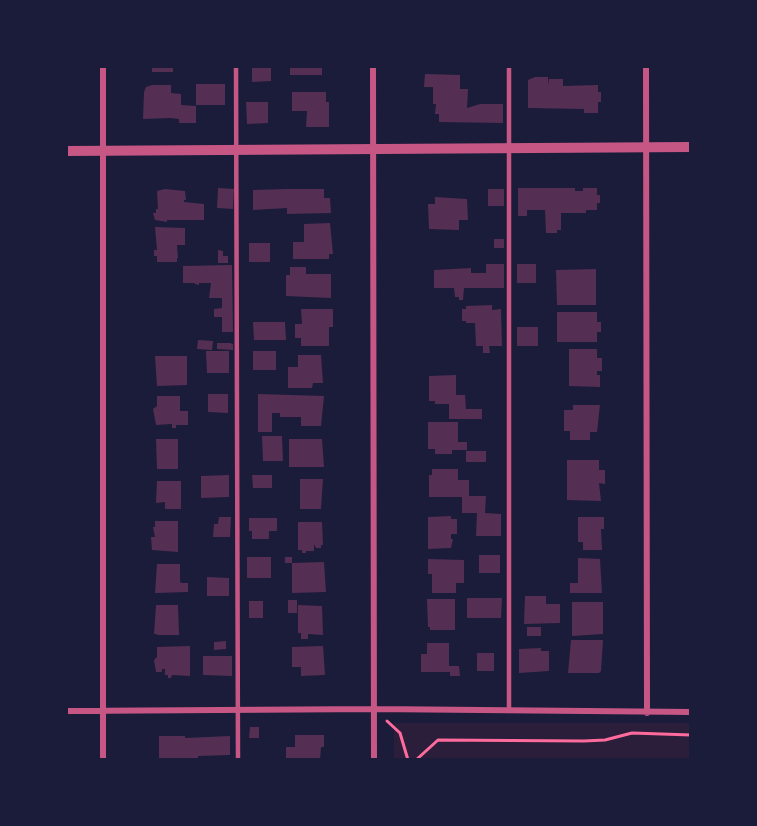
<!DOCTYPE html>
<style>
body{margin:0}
#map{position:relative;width:757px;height:826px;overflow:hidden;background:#1b1b3a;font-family:"DejaVu Sans",sans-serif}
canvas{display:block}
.frame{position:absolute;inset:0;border:68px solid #1b1b3a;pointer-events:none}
</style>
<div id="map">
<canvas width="757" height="826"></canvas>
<div class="frame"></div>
</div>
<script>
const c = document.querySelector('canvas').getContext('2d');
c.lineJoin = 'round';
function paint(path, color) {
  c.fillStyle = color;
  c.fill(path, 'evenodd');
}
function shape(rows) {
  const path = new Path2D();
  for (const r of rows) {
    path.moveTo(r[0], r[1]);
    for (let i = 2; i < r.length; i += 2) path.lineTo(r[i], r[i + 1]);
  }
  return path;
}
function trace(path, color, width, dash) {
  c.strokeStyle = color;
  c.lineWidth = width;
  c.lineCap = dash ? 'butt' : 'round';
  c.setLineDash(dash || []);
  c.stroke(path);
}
paint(shape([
 [394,723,691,723,691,760,394,760]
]), '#2a1e3b');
paint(shape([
 [152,66,173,66,173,72,152,72],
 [290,66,322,66,322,75,290,75],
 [252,68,271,68,271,81,252,82],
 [425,74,460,75,460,89,468,89,467,108,480,104,503,104,503,123,439,122,439,114,435,114,436,104,433,104,433,87,424,87],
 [535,77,548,77,548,85,549,79,563,79,563,86,598,85,598,92,601,92,601,102,598,102,598,113,584,113,584,109,528,108,528,80],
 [196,84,225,84,225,105,196,105],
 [152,85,171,85,171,93,181,94,181,105,196,106,196,123,179,123,179,119,170,118,143,119,144,92,146,87],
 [292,92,326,92,326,102,329,102,329,127,306,127,307,111,292,111],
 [246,102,268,102,268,123,247,124],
 [218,188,234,189,233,209,217,208],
 [518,188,575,188,575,191,583,191,583,188,597,188,597,195,600,195,600,203,597,203,597,210,586,210,586,213,561,213,561,230,557,230,557,233,546,233,545,210,527,210,527,216,518,216],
 [165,189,185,191,186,200,184,200,184,202,204,204,204,220,167,220,167,222,155,220,153,213,156,213,156,209,158,209,157,191],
 [286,189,324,189,324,198,330,198,331,213,287,214,287,208,253,210,253,190],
 [488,189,504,189,504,206,488,206],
 [435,197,467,199,468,220,459,220,459,230,429,229,428,204,435,204],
 [330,223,333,254,329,254,329,259,293,259,293,242,304,242,304,224],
 [155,227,185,228,185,245,177,245,178,258,177,258,177,262,157,262,157,256,154,256,154,250,157,250],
 [494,239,504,239,504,248,494,248],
 [249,243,270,243,270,262,249,262],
 [218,250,223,251,223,256,228,256,228,263,218,263],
 [486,264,504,264,504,288,464,288,463,300,459,300,459,297,455,297,454,288,434,288,434,270,471,268,471,273,486,273],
 [517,264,536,264,536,283,517,283],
 [232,265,233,332,222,332,222,317,214,317,214,309,222,308,222,298,209,298,211,283,199,283,199,285,195,284,195,283,183,283,183,266],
 [290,267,306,267,306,274,331,274,331,298,286,296,286,275,290,275],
 [596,269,596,305,557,305,556,270],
 [492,305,492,310,501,309,502,346,489,346,490,353,483,353,483,346,476,346,475,323,466,323,466,321,462,321,462,309,466,309,466,306],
 [301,309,333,309,333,327,329,327,329,346,301,346,301,338,295,338,295,324,302,324],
 [557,312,597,312,597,322,601,322,601,332,597,332,597,342,557,342],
 [253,322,285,322,286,340,254,340],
 [517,327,538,327,538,346,517,346],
 [198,340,213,341,212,350,197,349],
 [217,343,230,343,233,344,233,350,217,349],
 [569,349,597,349,597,358,602,358,602,371,597,371,597,375,600,375,600,387,569,386],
 [206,351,229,351,229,373,207,373],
 [253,351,276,351,276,370,253,370],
 [298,355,321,355,323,383,313,383,312,388,288,388,288,367,298,367],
 [155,356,187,356,187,385,157,386],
 [456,375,456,395,465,395,466,409,482,409,482,419,449,419,449,404,435,404,435,401,429,401,429,376],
 [208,394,228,394,228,413,208,412],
 [258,394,324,396,321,426,301,426,301,417,280,417,280,413,272,413,272,432,258,432],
 [157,396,180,396,180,411,188,411,188,425,176,425,176,428,172,428,172,424,156,425,153,409,157,406],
 [573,405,600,405,597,432,590,432,590,440,570,440,570,431,564,431,564,410,573,410],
 [428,422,458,422,458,442,467,442,467,450,452,450,452,454,435,454,435,449,428,449],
 [262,436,282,436,283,461,263,461],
 [156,439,178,439,178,469,157,469],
 [289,439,322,439,324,467,289,467],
 [466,451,486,451,486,462,466,462],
 [567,460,599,460,599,470,605,470,605,484,599,483,601,501,567,500],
 [432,469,458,469,458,480,469,480,469,496,486,496,485,513,501,514,501,536,476,536,477,513,462,513,462,497,429,497,429,475,432,475],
 [229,475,229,497,201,498,201,476],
 [252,475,272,475,272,488,253,488],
 [300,479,323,479,321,509,300,509],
 [157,481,181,481,181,509,165,509,165,502,156,503],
 [451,516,451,519,457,519,457,534,451,534,451,539,453,539,451,548,428,549,428,517],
 [219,517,231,517,230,537,213,537,214,524,218,524],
 [578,517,604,517,604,529,601,529,602,550,583,550,583,542,578,542],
 [249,518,277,518,277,531,269,531,269,539,252,539,252,531,249,531],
 [155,521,178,521,178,552,152,550,151,537,155,537,153,527,155,527],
 [298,522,322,522,323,545,321,545,321,548,316,548,314,544,314,551,306,551,306,553,302,553,302,550,298,550],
 [479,555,500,555,500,573,479,573],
 [247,557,271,557,271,578,247,578],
 [285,557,292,557,292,563,324,562,326,592,292,593,292,563,285,563],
 [578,558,600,559,602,593,570,593,570,583,578,583],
 [428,559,464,560,464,583,456,583,456,593,432,593,432,574,428,574],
 [157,564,180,564,180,581,181,583,188,583,188,592,155,593],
 [207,577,229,578,229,596,207,596],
 [525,596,546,596,546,604,560,604,560,623,524,624],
 [467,598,502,598,501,618,467,618],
 [427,599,455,599,455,630,430,630,430,627,428,627],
 [288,600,297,600,297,613,288,613],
 [249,601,263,601,263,618,249,618],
 [572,602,603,602,603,634,572,636],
 [156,605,178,605,179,635,157,635,157,634,154,634],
 [298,605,322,606,323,635,308,634,308,639,301,639,301,633,298,633],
 [527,627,541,627,541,636,527,636],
 [571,640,603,640,601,671,599,673,568,673],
 [226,641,226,649,214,650,214,642],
 [427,643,449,643,449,666,459,666,460,676,450,676,450,672,421,672,421,654,427,654],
 [190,646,190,676,172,675,171,678,168,678,168,675,165,675,165,669,162,669,162,672,156,672,154,660,157,657,157,647],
 [323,646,325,675,301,676,301,667,292,667,292,647],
 [541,648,541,651,549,651,549,671,519,673,519,649],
 [477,653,494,653,494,671,477,671],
 [203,656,232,656,232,676,203,675],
 [250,727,259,727,259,738,249,738],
 [295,735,324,735,324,747,321,747,320,760,286,760,286,747,295,747],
 [159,736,185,736,185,738,230,736,230,755,198,756,198,760,159,760]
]), '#542f53');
trace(shape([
 [387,721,400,733,408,760],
 [416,760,438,740,584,741,605,740,632,733,691,735]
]), '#ff6b9d', 3);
trace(shape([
 [236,66,238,760],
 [509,66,509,711]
]), '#c65784', 4.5);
trace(shape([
 [103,66,103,760],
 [373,66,374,760],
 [646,66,647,713],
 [66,711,375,709,691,712]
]), '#c65784', 6);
trace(shape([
 [66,151,691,147]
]), '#c65784', 10);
</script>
